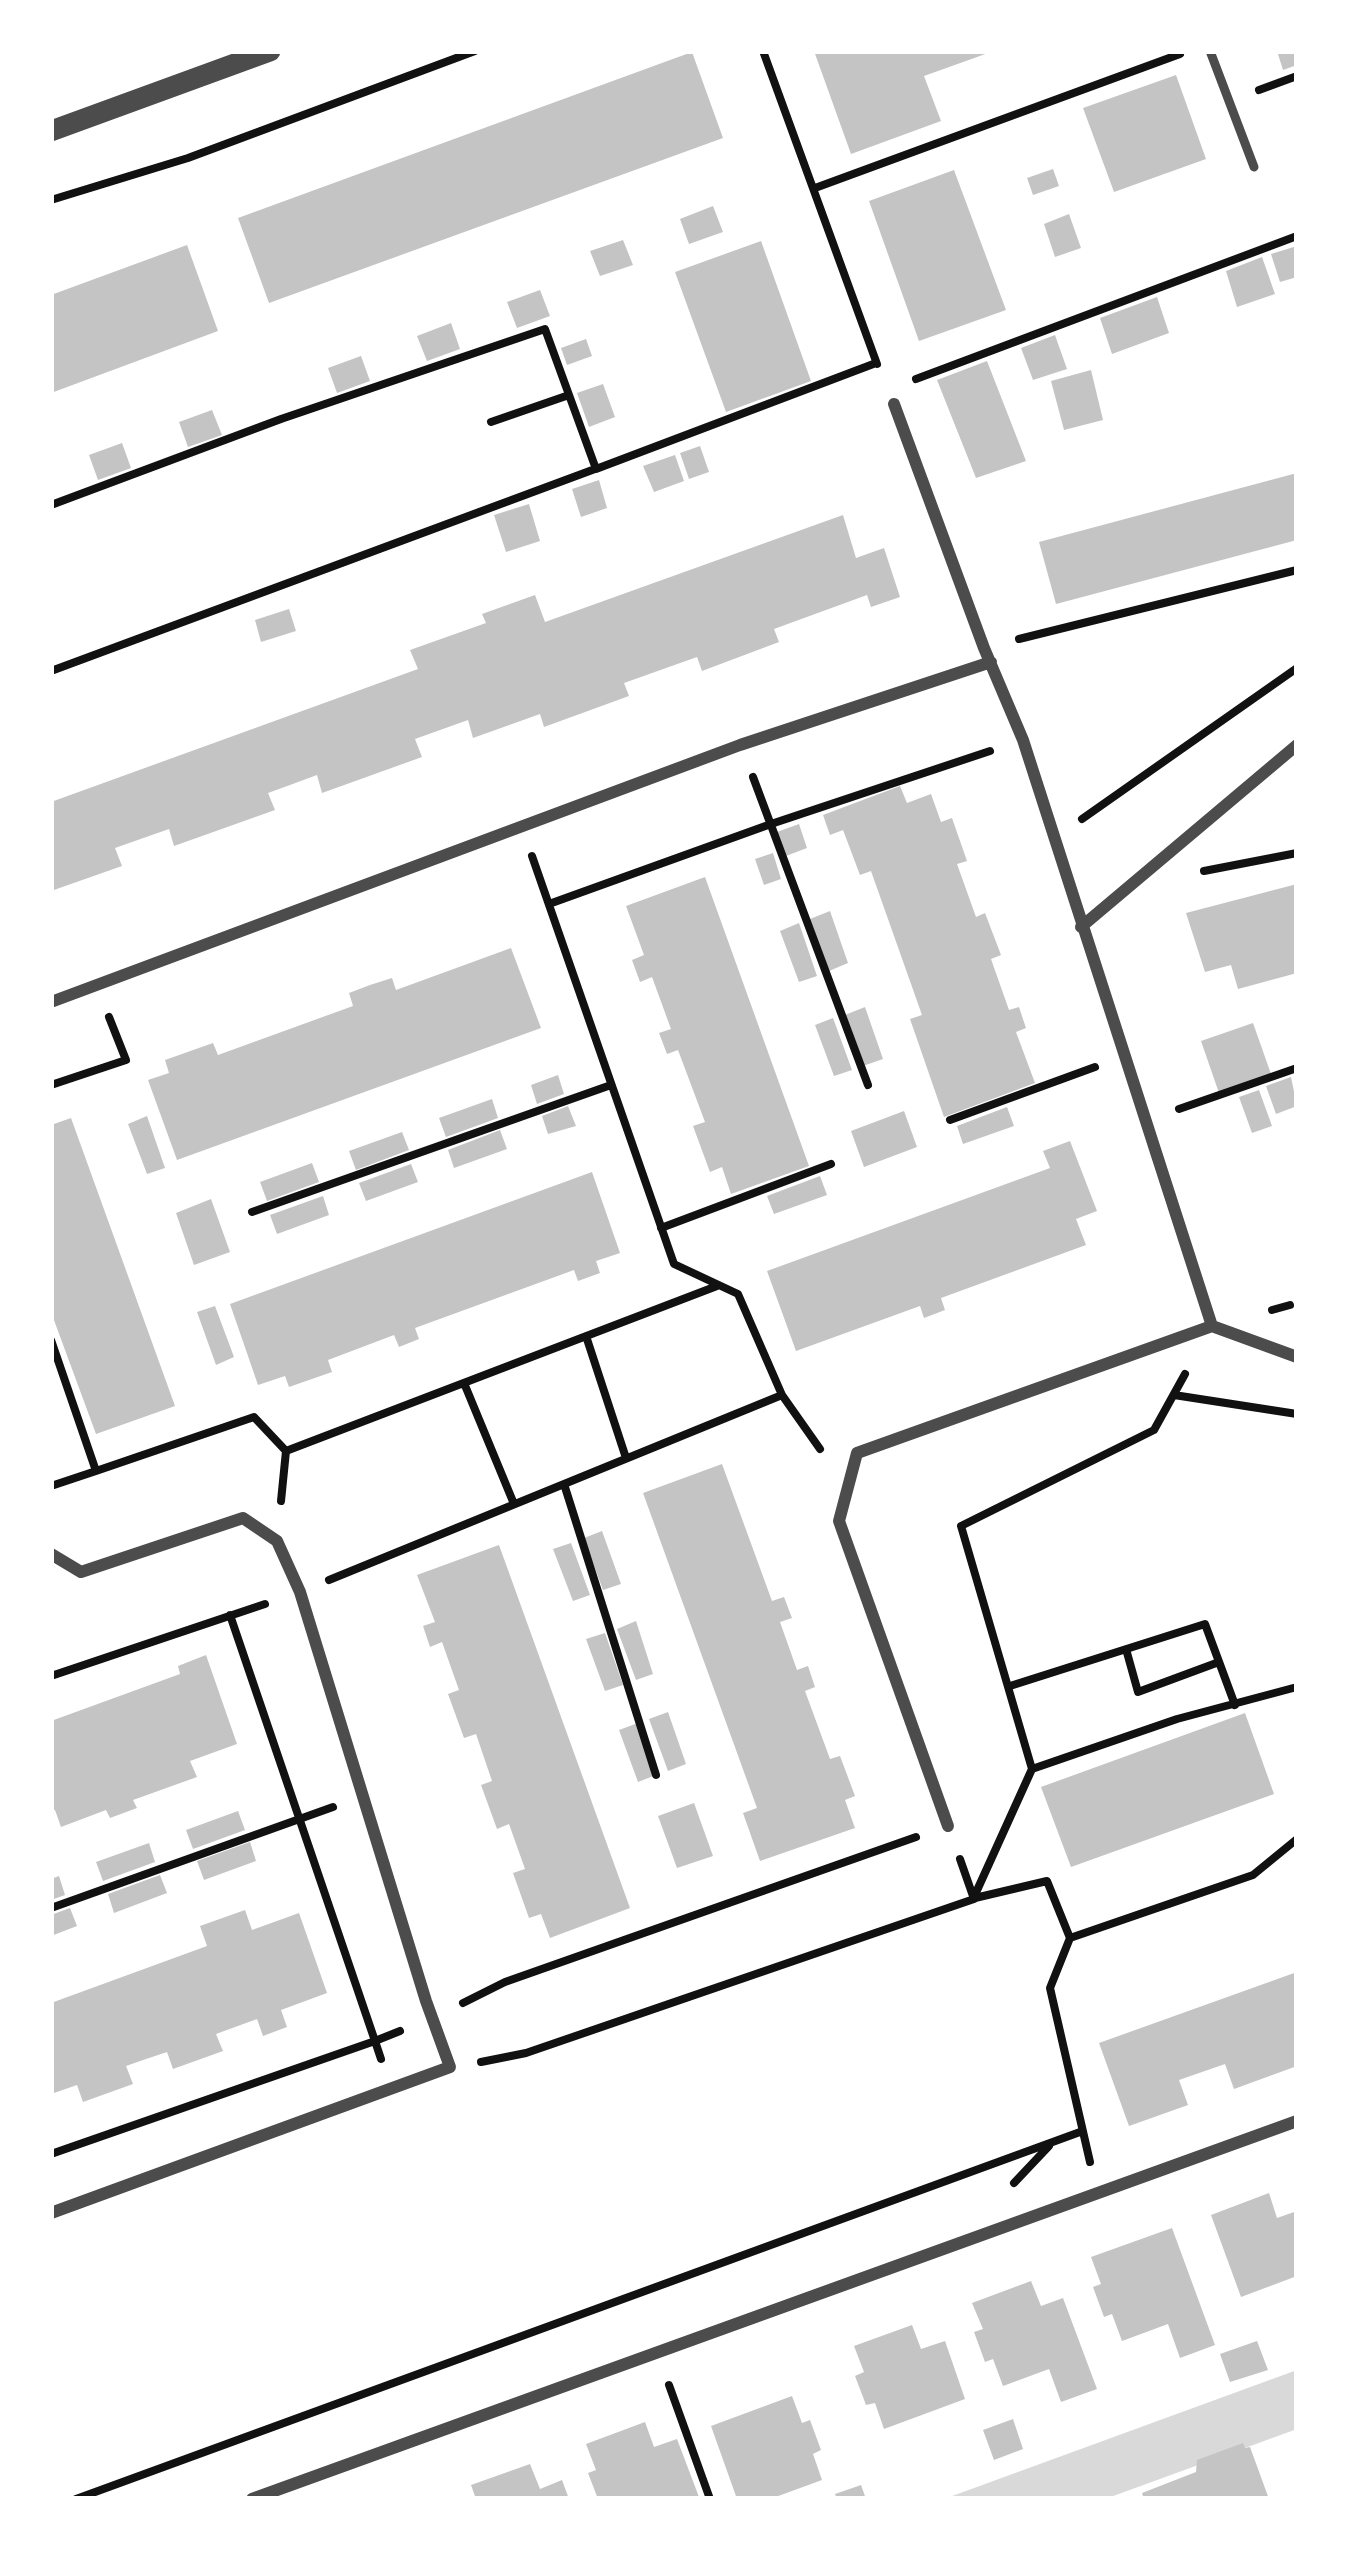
<!DOCTYPE html>
<style>
body{margin:0}
#map{position:relative;width:1348px;height:2550px;overflow:hidden;background:#fff;font-family:Commissioner,sans-serif}
canvas{display:block}
.frame{position:absolute;inset:0;border:54px solid #fff;pointer-events:none}
</style>
<div id="map">
<canvas width="1348" height="2550"></canvas>
<div class="frame"></div>
</div>
<script>
const c = document.querySelector('canvas').getContext('2d');
c.lineJoin = 'round';
function paint(path, color) {
  c.fillStyle = color;
  c.fill(path, 'evenodd');
}
function shape(rows) {
  const path = new Path2D();
  for (const r of rows) {
    path.moveTo(r[0], r[1]);
    for (let i = 2; i < r.length; i += 2) path.lineTo(r[i], r[i + 1]);
  }
  return path;
}
function trace(path, color, width, dash) {
  c.strokeStyle = color;
  c.lineWidth = width;
  c.lineCap = dash ? 'butt' : 'round';
  c.setLineDash(dash || []);
  c.stroke(path);
}
paint(shape([
 [1297,2370,1297,2429,1105,2499,944,2499]
]), '#d9d9d9');
paint(shape([
 [814,51,991,51,991,52,924,76,941,121,851,154],
 [1277,51,1297,51,1297,65,1283,70],
 [692,52,723,138,269,303,238,218],
 [1176,75,1206,159,1114,192,1083,108],
 [1053,169,1059,186,1033,195,1027,178],
 [954,170,1006,310,919,341,869,201],
 [713,206,723,232,689,244,680,219],
 [1069,214,1081,248,1055,257,1044,224],
 [623,240,633,265,600,276,590,251],
 [761,241,811,381,726,412,675,272],
 [187,245,218,331,51,393,51,295],
 [1297,246,1297,277,1280,282,1271,254],
 [1262,257,1275,294,1237,307,1226,271],
 [540,290,550,316,517,328,507,302],
 [1157,297,1169,333,1112,354,1100,318],
 [451,323,460,349,427,361,417,336],
 [1055,335,1067,369,1033,380,1021,348],
 [586,339,592,356,567,365,561,348],
 [361,356,370,381,337,393,328,368],
 [987,361,1026,461,976,478,937,380],
 [1091,370,1103,420,1064,430,1051,381],
 [603,384,615,417,589,427,577,393],
 [212,410,222,435,188,447,179,422],
 [122,443,131,468,98,480,89,455],
 [700,446,709,472,689,479,680,453],
 [675,455,684,481,654,492,643,466],
 [1297,473,1297,540,1056,604,1039,542],
 [599,480,607,508,581,517,572,489],
 [529,504,540,541,506,552,494,515],
 [843,515,856,558,884,548,900,597,871,607,867,595,774,629,779,642,702,671,697,657,624,683,629,696,544,727,540,714,473,738,468,720,415,739,422,757,322,793,317,775,290,785,268,793,275,810,174,846,169,829,115,848,122,866,51,891,51,802,418,669,410,650,486,623,482,614,535,595,545,622],
 [289,609,296,631,261,642,255,620],
 [900,786,907,803,931,794,941,822,952,818,967,861,957,864,976,917,985,913,1001,955,991,959,1009,1010,1019,1007,1026,1028,1016,1032,1035,1083,944,1117,910,1019,922,1015,871,871,860,875,843,830,830,835,823,815],
 [799,824,807,848,786,856,777,832],
 [773,853,781,879,764,885,755,859],
 [705,877,809,1166,731,1194,722,1167,710,1172,693,1126,705,1122,678,1050,667,1054,659,1033,671,1029,652,977,640,982,632,960,644,955,626,906],
 [1297,884,1297,973,1238,989,1231,965,1205,972,1186,913],
 [830,911,848,963,829,971,810,919],
 [799,923,817,976,799,982,780,931],
 [511,948,541,1028,177,1160,148,1080,169,1073,165,1060,213,1043,218,1055,353,1006,349,993,370,985,392,978,396,990],
 [865,1007,883,1059,863,1066,845,1015],
 [833,1018,852,1070,834,1076,815,1025],
 [1253,1023,1271,1074,1219,1093,1201,1041],
 [558,1075,564,1094,537,1104,531,1085],
 [1291,1077,1297,1106,1276,1114,1266,1086],
 [1259,1090,1272,1126,1252,1133,1239,1097],
 [492,1099,498,1118,446,1137,439,1118],
 [568,1106,576,1126,548,1134,542,1116],
 [1007,1107,1014,1126,963,1144,957,1126],
 [904,1111,917,1147,864,1167,851,1131],
 [147,1116,165,1168,147,1174,128,1124],
 [71,1118,175,1406,96,1434,51,1312,51,1125],
 [500,1130,507,1149,454,1168,448,1150],
 [402,1132,409,1150,356,1170,349,1151],
 [1070,1141,1097,1211,1076,1219,1086,1245,941,1298,945,1310,924,1318,920,1306,796,1351,767,1271,1050,1168,1043,1151],
 [312,1163,319,1182,267,1201,260,1182],
 [411,1164,418,1182,366,1201,359,1183],
 [592,1172,620,1253,596,1261,600,1273,578,1281,574,1270,415,1328,419,1339,399,1347,394,1335,328,1360,332,1372,289,1387,285,1376,258,1385,230,1304],
 [820,1176,827,1195,774,1214,767,1196],
 [323,1196,329,1215,277,1234,270,1215],
 [211,1199,230,1252,194,1265,176,1213],
 [215,1306,234,1357,216,1365,197,1312],
 [722,1464,772,1601,784,1597,792,1618,780,1622,797,1670,808,1666,815,1687,805,1691,830,1759,840,1756,855,1796,845,1800,855,1828,760,1861,743,1813,757,1808,643,1493],
 [602,1531,621,1584,603,1590,584,1538],
 [571,1543,590,1595,573,1601,553,1549],
 [499,1545,630,1908,550,1938,541,1914,529,1918,513,1873,525,1869,509,1824,497,1829,481,1785,492,1781,476,1734,464,1738,448,1694,459,1690,442,1642,430,1647,423,1626,435,1622,417,1575],
 [636,1621,653,1674,636,1680,617,1629],
 [605,1633,623,1685,605,1691,586,1639],
 [206,1655,237,1744,190,1761,197,1777,133,1800,137,1808,110,1818,106,1810,61,1827,55,1810,51,1811,51,1721,180,1674,178,1666],
 [668,1712,686,1764,668,1771,649,1719],
 [1245,1713,1274,1794,1071,1867,1041,1787],
 [638,1723,656,1775,638,1782,619,1730],
 [694,1803,713,1856,677,1868,658,1816],
 [238,1811,245,1830,193,1849,186,1830],
 [250,1842,256,1861,204,1880,197,1861],
 [149,1843,155,1862,103,1881,96,1862],
 [160,1875,167,1893,114,1913,108,1894],
 [59,1876,65,1895,51,1900,51,1879],
 [70,1908,77,1926,51,1936,51,1915],
 [245,1910,252,1930,299,1913,327,1993,281,2010,287,2027,263,2036,257,2019,216,2034,223,2051,173,2069,167,2052,146,2059,126,2066,133,2084,83,2102,77,2085,51,2094,51,2003,207,1946,200,1926],
 [1297,1972,1297,2066,1234,2089,1225,2064,1179,2080,1188,2105,1129,2126,1099,2043],
 [1269,2193,1277,2218,1297,2211,1297,2276,1241,2297,1211,2215],
 [1172,2228,1215,2345,1180,2358,1168,2324,1122,2341,1112,2314,1104,2317,1093,2287,1101,2284,1091,2257],
 [1031,2281,1041,2306,1063,2298,1097,2389,1061,2402,1049,2369,1003,2386,993,2359,985,2362,974,2332,983,2329,972,2303],
 [912,2325,921,2349,945,2341,965,2399,884,2429,875,2403,866,2405,855,2376,864,2372,854,2346],
 [1257,2341,1268,2370,1230,2382,1220,2354],
 [792,2396,802,2423,810,2420,821,2450,813,2454,822,2480,770,2499,737,2499,711,2426],
 [1013,2419,1023,2449,994,2460,983,2430],
 [645,2422,654,2447,677,2439,699,2497,598,2499,588,2473,596,2470,586,2444],
 [1243,2443,1245,2448,1250,2447,1269,2499,1144,2499,1142,2493,1196,2472,1197,2460],
 [530,2464,540,2489,562,2480,569,2499,476,2499,471,2485],
 [861,2485,866,2499,837,2499,835,2494]
]), '#c4c4c4');
trace(shape([
 [763,51,877,364],
 [1259,90,1297,76],
 [815,188,1180,54],
 [51,200,188,158,475,51],
 [916,379,1297,236],
 [491,422,569,395],
 [51,505,281,419,545,329,596,469,876,363],
 [1019,639,1297,570],
 [51,671,595,469],
 [753,777,868,1085],
 [1082,819,1297,668],
 [532,856,674,1264,738,1294,782,1395],
 [1204,871,1297,853],
 [549,904,771,824,990,751],
 [51,1085,126,1060,109,1017],
 [1179,1109,1297,1068],
 [950,1120,1095,1067],
 [252,1212,611,1085],
 [661,1228,831,1164],
 [1272,1310,1290,1305],
 [586,1336,626,1458],
 [51,1340,96,1471,254,1417,286,1451],
 [464,1383,514,1504],
 [1174,1395,1297,1414],
 [564,1484,656,1775],
 [51,1486,96,1471],
 [281,1501,286,1451,717,1286],
 [329,1580,782,1395,820,1449],
 [230,1615,375,2041,400,2031],
 [1126,1649,1138,1692,1219,1662],
 [51,1676,265,1604],
 [1010,1686,1205,1624,1235,1705],
 [1032,1769,961,1526,1154,1430,1185,1374],
 [974,1897,1032,1769,1177,1719,1297,1687],
 [975,1898,1047,1881,1070,1938],
 [51,1908,333,1807],
 [1070,1938,1050,1988,1090,2162],
 [1070,1938,1253,1875,1297,1839],
 [463,2003,505,1982,916,1837],
 [481,2062,526,2053,974,1899,960,1859],
 [51,2154,375,2041,381,2059],
 [1014,2183,1049,2146],
 [669,2385,710,2499],
 [76,2499,1080,2132]
]), '#111', 8);
trace(shape([
 [1210,51,1254,167]
]), '#4c4c4c', 9);
trace(shape([
 [894,404,984,648,1023,740,1212,1326],
 [1081,927,1297,745],
 [51,1002,740,745,991,662],
 [1212,1326,1297,1357],
 [51,1554,81,1572,243,1518,277,1541,300,1592,426,2001,450,2067,51,2213],
 [948,1826,839,1521,857,1453,1212,1326],
 [252,2499,1297,2121]
]), '#4c4c4c', 12);
trace(shape([
 [51,131,270,51]
]), '#4c4c4c', 21);
</script>
